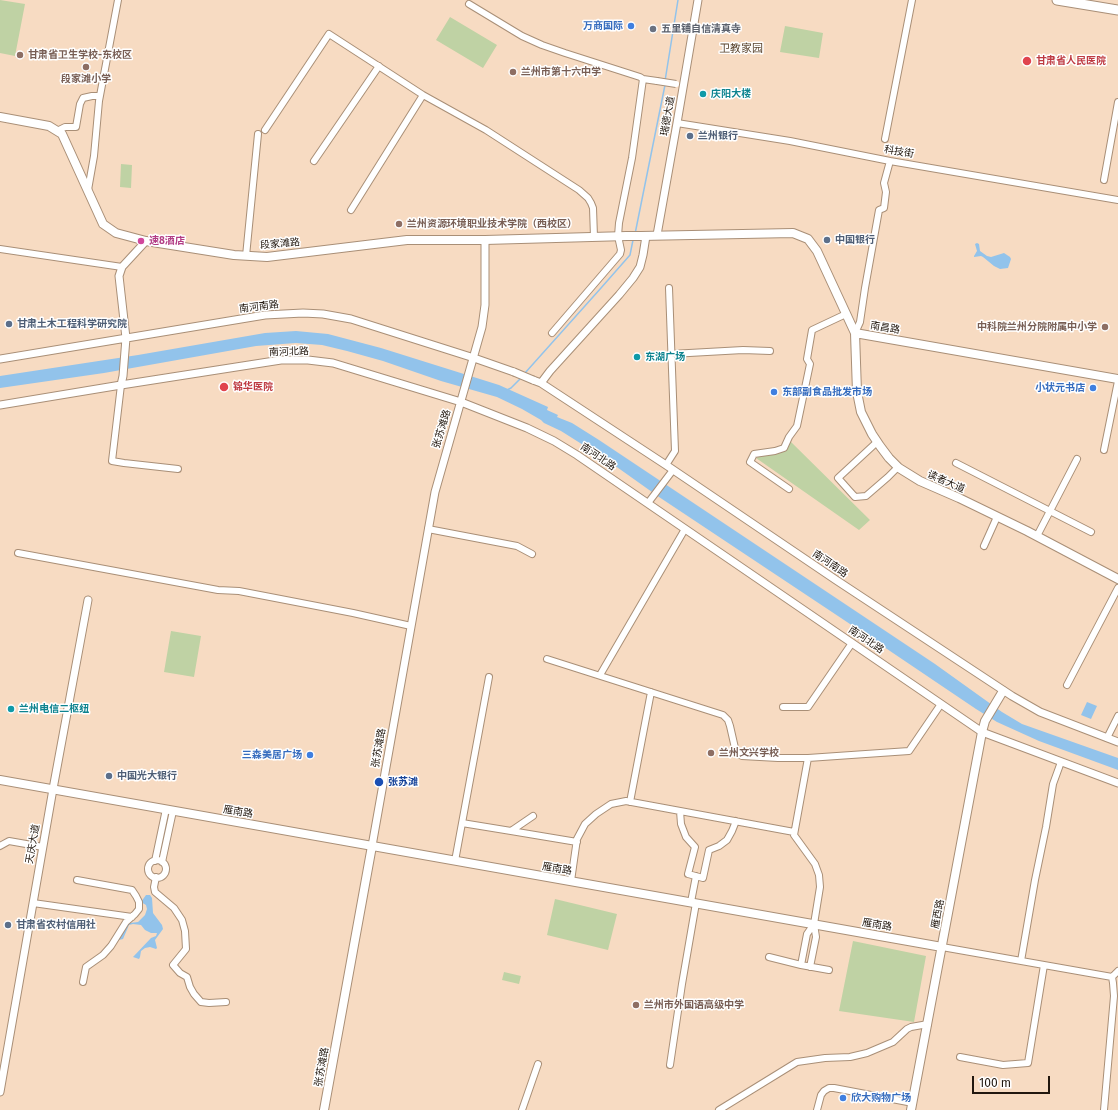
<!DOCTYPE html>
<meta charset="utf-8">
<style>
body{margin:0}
#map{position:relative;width:1118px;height:1110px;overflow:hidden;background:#f7dbc2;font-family:"Fira Sans",sans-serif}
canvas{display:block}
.scale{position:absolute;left:972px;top:1076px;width:78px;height:18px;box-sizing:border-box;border:2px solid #21170e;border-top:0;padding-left:5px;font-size:12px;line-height:14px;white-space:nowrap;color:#21170e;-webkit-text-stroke:3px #fff;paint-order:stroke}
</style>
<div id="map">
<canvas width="1118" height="1110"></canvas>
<div class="scale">100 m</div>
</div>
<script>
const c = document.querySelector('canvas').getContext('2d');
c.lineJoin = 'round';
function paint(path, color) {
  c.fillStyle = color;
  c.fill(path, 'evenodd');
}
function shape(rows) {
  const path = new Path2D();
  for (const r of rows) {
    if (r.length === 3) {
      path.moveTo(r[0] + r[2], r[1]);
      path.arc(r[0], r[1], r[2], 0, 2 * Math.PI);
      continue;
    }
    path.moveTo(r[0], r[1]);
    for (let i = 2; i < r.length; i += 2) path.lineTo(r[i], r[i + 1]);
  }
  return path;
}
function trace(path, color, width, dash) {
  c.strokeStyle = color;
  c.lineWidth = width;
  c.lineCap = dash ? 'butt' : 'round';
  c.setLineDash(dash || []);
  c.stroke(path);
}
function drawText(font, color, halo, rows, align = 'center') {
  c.font = font + ' "Fira Sans","Noto Sans SC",sans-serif';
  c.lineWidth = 3;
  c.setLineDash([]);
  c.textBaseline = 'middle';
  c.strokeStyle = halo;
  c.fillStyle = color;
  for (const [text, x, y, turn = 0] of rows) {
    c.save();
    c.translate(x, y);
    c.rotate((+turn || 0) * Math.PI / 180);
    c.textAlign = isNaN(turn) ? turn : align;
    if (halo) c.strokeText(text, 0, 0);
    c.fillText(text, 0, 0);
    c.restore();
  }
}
paint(shape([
 [0,0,25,4,15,56,0,53],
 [450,17,497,45,483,68,436,40],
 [785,26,823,33,819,58,780,52],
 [121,164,132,165,131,188,120,187],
 [790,441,870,520,859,530,756,458,782,448],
 [171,631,201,636,194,677,164,672],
 [555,899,617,914,608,950,547,935],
 [853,941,926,956,914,1022,839,1011],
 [504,972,521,976,519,984,502,980]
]), '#bfd2a4');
paint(shape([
 [977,243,979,244,980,251,987,256,991,257,1004,253,1010,257,1011,259,1008,268,1000,269,994,266,983,257,981,256,974,257,974,256,977,251,975,244],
 [296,331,328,334,381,348,499,385,548,407,547,410,558,415,557,417,572,423,599,440,935,664,1002,712,1022,724,1118,758,1118,770,1039,741,997,722,976,709,847,622,659,497,607,460,561,431,544,423,541,420,522,409,497,397,441,381,383,361,347,351,322,345,296,343,256,346,104,373,0,388,0,376,138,355,265,333],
 [1087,702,1097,706,1091,719,1081,715],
 [146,895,150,895,152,898,153,913,162,925,163,929,155,940,157,948,156,949,150,947,145,948,141,951,140,957,139,959,133,957,151,938,156,936,157,933,151,933,145,930,141,925,133,924,129,925,123,939,119,940,118,937,130,923,138,922,145,915,147,909,146,905,141,902]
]), '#92c3eb');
trace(shape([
 [665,81,678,0],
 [635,234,665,85],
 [525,373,601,288,630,255,633,240],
 [507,390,511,388,521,378]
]), '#92c3eb', 1.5);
const minor = shape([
 [469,4,522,36,542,45,565,53,640,77,643,79,657,81],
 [677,123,790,141,890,161,1118,200],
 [265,130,329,34,423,95,486,130,579,190,588,198,591,203,593,208,594,237],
 [57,131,65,127,76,127,80,104,83,98,92,96,99,96],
 [885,139,912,0],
 [314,161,379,66],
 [1104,180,1118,102],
 [88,190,94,156,99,101,118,0],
 [351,210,423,95],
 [0,249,122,267],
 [246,256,258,134],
 [552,333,620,254,621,250,618,236,619,223,632,158,643,79],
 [855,333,860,322,865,288,879,210,884,208,886,192,884,183,890,161],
 [671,354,743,350,770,351],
 [121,385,112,461,124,463,178,469],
 [877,442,838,478,855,497,866,496,888,477,898,467],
 [1104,450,1118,381],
 [956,463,1091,532],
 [666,465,675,451,669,288],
 [789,489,750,462,754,454,775,451,784,448,789,437,797,426,810,364,807,359,812,330,846,314],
 [648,503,673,470],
 [428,529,517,546,532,554],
 [1037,536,1077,459],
 [984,546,997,517],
 [18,553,218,590,239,591,353,613,411,626],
 [547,659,723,715,728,720,730,726,735,748,738,754,742,756,778,758,808,758],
 [600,675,685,529],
 [1067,685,1118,588],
 [783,707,808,707,852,643],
 [1107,738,1118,716],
 [630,802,651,692],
 [680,811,681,824,686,837,695,847,688,874,703,878,709,850,719,846,727,840,732,831,736,821],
 [462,823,511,831,533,816],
 [511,831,577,842],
 [0,846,9,841,43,847],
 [157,869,9],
 [155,861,166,809],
 [455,861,489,677],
 [162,862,173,811],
 [156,877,154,887,155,892,174,908,182,920,185,931,186,949,173,965,180,973,187,977,190,987,194,994,201,1002,209,1003,226,1002],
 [77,880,132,890,136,896,139,902,139,909,135,914,126,922,111,946,103,955,86,967,83,982],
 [571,881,577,839,585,824,596,814,611,804,626,801,794,832],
 [691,902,696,876],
 [33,903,132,917],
 [814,924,820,887,819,875,815,864,794,835,808,758,909,751,941,704],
 [942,947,1112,977],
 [769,957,801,965,829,970],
 [1021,961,1035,880,1046,827,1053,784,1061,762],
 [801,965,807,934,814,924,816,937,810,967],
 [1112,977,1118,971],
 [960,1057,1003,1065,1028,1063,1044,965],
 [670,1065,682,984,696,903],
 [522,1110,538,1064],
 [719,1110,797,1062,825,1058,850,1057,867,1053,893,1042,907,1029,911,1027,928,1024],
 [817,1110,821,1095,824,1091,829,1088,834,1088,913,1103],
 [1104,1110,1114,996,1113,983,1112,977]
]);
const tertiary = shape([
 [657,235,677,123,698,0],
 [0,359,265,315,303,313,323,314,351,319,474,358,514,372],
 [533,380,541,383,666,465,836,580,1012,696,1040,712,1118,742],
 [541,383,550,371,619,295,633,278,640,267,643,255,646,236],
 [121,385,123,376,126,338,119,276,122,267,146,241],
 [0,405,121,385,281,360,308,360,333,363,461,402,527,428,554,441,577,455,982,732,1118,783],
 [372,846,435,492,482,327,485,305,485,240],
 [0,1092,53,789,88,600]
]);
const secondary = shape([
 [0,117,49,126,62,134,103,224,116,233,146,241,234,255,267,257,407,240,485,240,627,236],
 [641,236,793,233,808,239,817,251,855,333,857,392,861,412,872,434,880,446,889,458,899,468,920,481,959,498,1027,531,1118,579],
 [855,333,1118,379],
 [0,780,942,947],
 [324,1110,372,846],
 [911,1110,982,732,985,721,1003,691]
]);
const primary = shape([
 [1057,0,1118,10]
]);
trace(minor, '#a98f77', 8);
trace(tertiary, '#a98f77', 9);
trace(secondary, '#a98f77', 10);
trace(primary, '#a98f77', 11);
trace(minor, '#fff', 6);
trace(tertiary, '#fff', 7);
trace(secondary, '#fff', 8);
trace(primary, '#fff', 9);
const minorBridge = shape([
 [657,81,676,84]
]);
const tertiaryBridge = shape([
 [514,372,533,380]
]);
const secondaryBridge = shape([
 [627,236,641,236]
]);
trace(minorBridge, '#a98f77', 8, []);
trace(tertiaryBridge, '#a98f77', 9, []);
trace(secondaryBridge, '#a98f77', 10, []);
trace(minorBridge, '#fff', 6);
trace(tertiaryBridge, '#fff', 7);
trace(secondaryBridge, '#fff', 8);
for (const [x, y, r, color] of [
 [631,26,4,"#3f7fe0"],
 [653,29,4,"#6b7280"],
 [20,55,4,"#8d6e63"],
 [1027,61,5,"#e0444e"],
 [86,67,4,"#8d6e63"],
 [513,72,4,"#8d6e63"],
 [703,94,4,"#0f9aa8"],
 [690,136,4,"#5c6f8a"],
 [399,224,4,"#8d6e63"],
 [827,240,4,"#5c6f8a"],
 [141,241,4,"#d1479c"],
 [9,324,4,"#5c6f8a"],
 [1105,327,4,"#8d6e63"],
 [637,357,4,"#0f9aa8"],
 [224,387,5,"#e0444e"],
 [1093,388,4,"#3f7fe0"],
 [774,392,4,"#3f7fe0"],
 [11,709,4,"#0f9aa8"],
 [711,753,4,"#8d6e63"],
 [310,755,4,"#3f7fe0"],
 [109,776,4,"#5c6f8a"],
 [379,782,5,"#1a4fb4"],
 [8,925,4,"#5c6f8a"],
 [636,1005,4,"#8d6e63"],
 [843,1098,4,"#3f7fe0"]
]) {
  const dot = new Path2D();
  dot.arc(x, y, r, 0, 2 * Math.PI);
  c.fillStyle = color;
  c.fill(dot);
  trace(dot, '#fff', 1.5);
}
drawText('bold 10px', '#366cbe', '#fff', [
 ["万商国际",623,26],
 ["小状元书店",1085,388],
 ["东部副食品批发市场",782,392,"left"],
 ["三森美居广场",302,755],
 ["欣大购物广场",851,1098,"left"]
], 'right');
drawText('bold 10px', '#5b616d', '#fff', [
 ["五里铺自信清真寺",661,29]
], 'left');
drawText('bold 10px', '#785e54', '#fff', [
 ["甘肃省卫生学校-东校区",28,55],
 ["兰州市第十六中学",521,72],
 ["段家滩小学",86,79,"center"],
 ["兰州资源环境职业技术学院（西校区）",407,224],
 ["中科院兰州分院附属中小学",1097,327,"right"],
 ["兰州文兴学校",719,753],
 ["兰州市外国语高级中学",644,1005]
], 'left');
drawText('bold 10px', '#be3a42', '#fff', [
 ["甘肃省人民医院",1036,61],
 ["锦华医院",233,387]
], 'left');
drawText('bold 10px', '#0d838f', '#fff', [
 ["庆阳大楼",711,94],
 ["东湖广场",645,357],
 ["兰州电信二枢纽",19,709]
], 'left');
drawText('10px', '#21170e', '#fff', [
 ["瑞德大道",668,116,-80],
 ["科技街",899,152,10],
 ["段家滩路",280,244,-5],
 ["南河南路",259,307,-7],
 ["南昌路",885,328,10],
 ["南河北路",289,352,-2],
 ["张苏滩路",442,429,-73],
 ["南河北路",598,457,34],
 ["读者大道",946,482,24],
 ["南河南路",830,564,34],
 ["南河北路",866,640,34],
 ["张苏滩路",379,748,-80],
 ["雁南路",238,812,10],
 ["天庆大道",33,844,-80],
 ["雁南路",557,869,10],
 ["雁西路",938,914,-79],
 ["雁南路",877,925,10],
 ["张苏滩路",322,1067,-80]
]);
drawText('bold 10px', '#4e5e75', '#fff', [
 ["兰州银行",698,136],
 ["中国银行",835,240],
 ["甘肃土木工程科学研究院",17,324],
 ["中国光大银行",117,776],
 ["甘肃省农村信用社",16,925]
], 'left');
drawText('bold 10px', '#b23c85', '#fff', [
 ["速8酒店",149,241]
], 'left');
drawText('bold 10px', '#164399', '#fff', [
 ["张苏滩",388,782]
], 'left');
drawText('11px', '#5a442e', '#fff', [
 ["卫教家园",741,49]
]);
</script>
